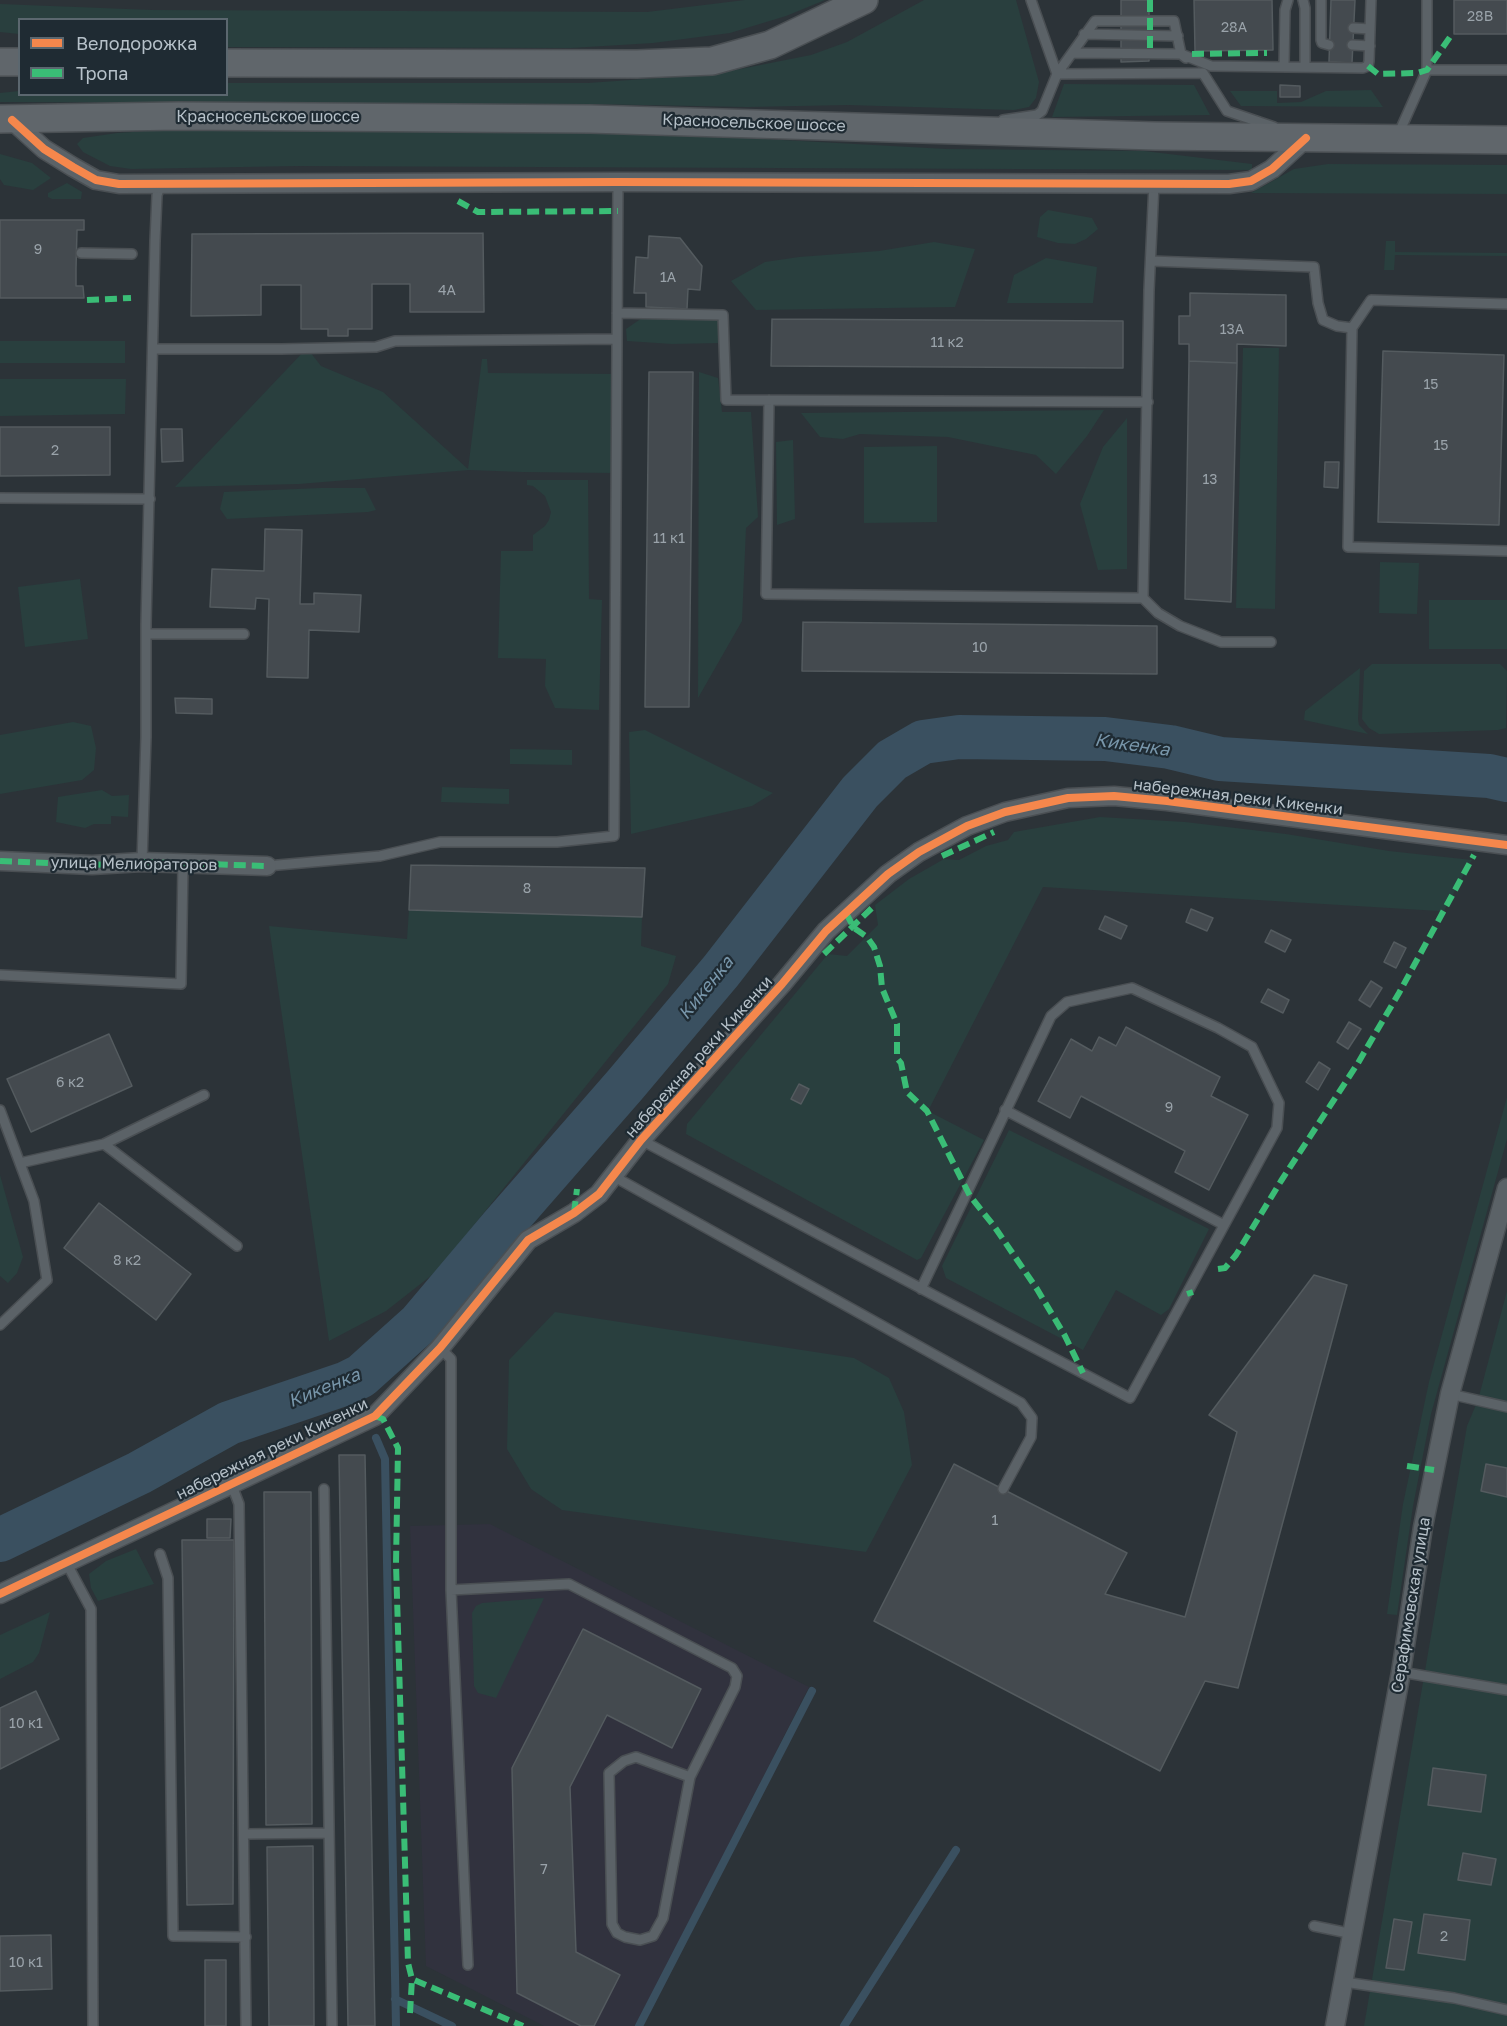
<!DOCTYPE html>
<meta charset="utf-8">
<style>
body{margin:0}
#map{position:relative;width:1507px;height:2026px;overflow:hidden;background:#2c3338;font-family:"Golos Text",sans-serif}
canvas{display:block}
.legend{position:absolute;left:18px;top:18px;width:210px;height:78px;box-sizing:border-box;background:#1f2b33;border:2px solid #5b676f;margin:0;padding:8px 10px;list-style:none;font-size:18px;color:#b6c1c9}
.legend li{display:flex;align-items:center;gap:12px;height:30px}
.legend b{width:30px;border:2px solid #5b676f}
</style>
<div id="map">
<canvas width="1507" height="2026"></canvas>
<ul class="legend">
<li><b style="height:8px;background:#f5874c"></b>Велодорожка</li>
<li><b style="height:8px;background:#3abd76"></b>Тропа</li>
</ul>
</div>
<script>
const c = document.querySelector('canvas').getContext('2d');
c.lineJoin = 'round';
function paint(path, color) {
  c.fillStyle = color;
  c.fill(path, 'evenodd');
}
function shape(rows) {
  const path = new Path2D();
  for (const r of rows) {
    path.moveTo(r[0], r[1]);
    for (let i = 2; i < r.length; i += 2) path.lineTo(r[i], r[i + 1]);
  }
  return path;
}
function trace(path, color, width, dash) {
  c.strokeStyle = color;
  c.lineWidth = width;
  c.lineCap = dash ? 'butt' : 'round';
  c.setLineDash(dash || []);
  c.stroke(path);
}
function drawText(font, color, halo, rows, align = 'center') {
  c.font = font + ' "Golos Text",sans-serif';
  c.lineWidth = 4.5;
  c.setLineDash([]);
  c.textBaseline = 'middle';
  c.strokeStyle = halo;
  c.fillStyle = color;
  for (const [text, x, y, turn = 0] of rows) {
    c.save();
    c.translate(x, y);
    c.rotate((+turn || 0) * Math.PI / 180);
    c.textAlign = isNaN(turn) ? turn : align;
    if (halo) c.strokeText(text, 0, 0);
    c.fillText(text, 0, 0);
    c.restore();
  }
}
paint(shape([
 [490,1524,809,1687,636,2026,544,2026,426,1966,410,1526]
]), '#31323e');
paint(shape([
 [745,0,825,0,786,16,730,33,653,43,571,48,227,47,226,20,20,20,19,34,0,32,0,4,152,10,647,12],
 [924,0,1016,0,1039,82,1036,98,1029,107,1014,110,848,105,747,107,590,104,0,102,0,93,19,91,20,94,226,94,227,83,588,83,715,74,811,55,847,42],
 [1064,84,1194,85,1210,115,1052,117],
 [1371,90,1383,107,1241,106,1230,91,1277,91,1277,103,1301,102,1326,91],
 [178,129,637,132,946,149,1144,151,1252,164,1252,170,297,166,131,169,110,166,83,152,77,144,83,138,117,133],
 [0,154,32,163,51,178,33,190,4,185,0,179],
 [1328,164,1507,165,1507,194,1251,193,1294,169],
 [67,183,82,192,81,199,52,199,48,197,48,193],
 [1048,210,1092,218,1098,229,1086,239,1075,244,1058,243,1037,237,1040,217],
 [1386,241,1395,241,1395,252,1507,253,1507,256,1395,255,1394,270,1384,270],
 [934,242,975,249,955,307,756,310,731,281,765,262,799,257,879,251],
 [1046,258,1097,267,1093,303,1007,303,1014,275],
 [642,318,719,320,720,343,672,344,627,341,626,329],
 [0,341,125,341,125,363,0,363],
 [307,348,321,366,383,392,468,469,482,359,487,359,488,373,617,374,616,473,522,472,469,470,299,484,175,487],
 [1243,348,1279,348,1275,609,1236,608],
 [699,372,718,378,722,412,751,412,758,517,746,528,742,621,698,698],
 [0,379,126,379,125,414,0,416],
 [1104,410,1087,436,1056,474,1036,455,948,437,860,434,843,439,820,437,801,413],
 [1127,418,1127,569,1098,570,1080,504,1103,447],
 [793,440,795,519,777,525,776,442],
 [937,446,937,522,864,523,864,447],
 [527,480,588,480,589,599,602,600,599,710,555,708,545,686,546,659,498,658,501,551,533,551,533,535,545,526,549,520,551,512,545,496,533,486,527,485],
 [321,488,365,488,376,510,368,512,227,519,220,509,224,492],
 [1380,562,1419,563,1417,614,1379,613],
 [80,579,88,639,25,647,18,587],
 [1429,600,1507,600,1507,649,1429,649],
 [1372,664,1500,664,1507,671,1506,728,1498,730,1379,734,1369,728,1362,719,1364,671],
 [1360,668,1358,719,1359,725,1368,734,1304,720,1305,711],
 [73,722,91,726,96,748,94,770,82,780,0,794,0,735],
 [645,730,761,788,773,793,752,806,631,834,629,732],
 [510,749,572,750,572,765,510,764],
 [442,787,509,789,509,804,441,802],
 [102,790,112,796,129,795,128,817,111,816,111,824,94,824,85,828,56,822,58,797],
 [1100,817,1185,822,1286,834,1389,851,1472,860,1439,920,1439,911,1043,887,928,1111,984,1140,921,1258,917,1260,686,1134,687,1124,828,954,847,956,878,925,875,905,909,879,944,859,959,860,986,846,1008,840,1014,832],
 [409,910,642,917,641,946,676,956,668,984,437,1271,386,1311,329,1341,269,926,407,939],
 [1507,1097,1507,1139,1431,1414,1413,1506,1397,1615,1387,1614,1403,1504,1429,1382],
 [1009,1130,1209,1229,1169,1309,1161,1315,1116,1290,1083,1350,946,1278,942,1266],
 [0,1175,23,1257,17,1273,8,1283,0,1276],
 [1507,1291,1507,2026,1364,2026,1467,1426,1478,1400],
 [555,1312,854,1358,889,1378,904,1412,912,1465,866,1552,562,1510,531,1489,507,1449,509,1360],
 [136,1549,154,1584,98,1601,91,1588,89,1574,106,1561],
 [544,1598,496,1698,478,1693,474,1686,472,1613,476,1606,482,1603],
 [50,1612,39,1653,33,1662,0,1679,0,1635]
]), '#293f3e');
trace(shape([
 [347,1383,366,1419],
 [376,1438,385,1459,396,2026],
 [395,1999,452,2026],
 [639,2026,812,1691],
 [844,2026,956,1850]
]), '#3a5060', 8);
trace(shape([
 [0,1540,139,1473,229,1423,347,1383,361,1376,420,1323,501,1227,625,1085,721,971,860,792,892,760,923,742,959,737,1105,739,1170,747,1220,759,1489,776,1507,780]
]), '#3a5060', 44);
const building = shape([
 [1121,0,1149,0,1149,61,1121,62,1121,0],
 [1194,0,1272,0,1273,50,1195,51,1194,0],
 [1331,0,1355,0,1352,63,1329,62,1331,0],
 [1454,0,1507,0,1507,34,1454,34,1454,0],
 [1280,85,1300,86,1300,97,1280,97,1280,85],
 [0,220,84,220,84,230,77,230,76,269,76,286,83,286,84,298,0,298,0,220],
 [483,233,484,312,410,312,410,284,372,284,372,329,348,329,348,336,328,336,328,329,301,329,301,285,261,285,261,315,191,316,192,234,483,233],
 [649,236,680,238,702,266,700,290,688,289,687,309,646,307,646,293,634,293,636,257,648,258,649,236],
 [1190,293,1286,295,1286,346,1237,344,1237,363,1189,361,1189,344,1179,344,1179,316,1190,316,1190,293],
 [772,319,1123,321,1123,368,771,366,772,319],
 [1383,351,1504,355,1499,525,1378,522,1383,351],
 [1189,361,1237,363,1231,602,1185,599,1189,361],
 [649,372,693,372,689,707,645,707,649,372],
 [0,427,110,427,110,475,0,476,0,427],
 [161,429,182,429,183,461,162,462,161,429],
 [1325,462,1339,462,1338,488,1324,487,1325,462],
 [265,529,302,530,300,604,314,604,314,593,361,595,359,632,309,630,308,678,267,677,269,599,256,598,255,609,210,607,212,569,264,571,265,529],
 [803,622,1157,626,1157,674,802,671,803,622],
 [175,698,212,699,212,714,176,713,175,698],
 [411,865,645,868,642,917,409,910,411,865],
 [1191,909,1213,918,1207,931,1186,922,1191,909],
 [1105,916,1127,926,1121,939,1099,929,1105,916],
 [1271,930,1291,940,1285,952,1265,942,1271,930],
 [1394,942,1406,948,1396,968,1384,962,1394,942],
 [1371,981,1382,988,1370,1007,1359,1000,1371,981],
 [1268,989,1289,1000,1283,1013,1261,1002,1268,989],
 [1349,1022,1361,1029,1348,1049,1337,1042,1349,1022],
 [1126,1027,1220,1077,1211,1096,1248,1115,1209,1190,1175,1172,1185,1151,1081,1096,1070,1118,1038,1101,1071,1039,1092,1051,1099,1037,1116,1046,1126,1027],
 [109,1034,132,1086,31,1132,7,1079,109,1034],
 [1319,1062,1330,1069,1318,1090,1306,1082,1319,1062],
 [799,1084,809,1089,801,1104,791,1099,799,1084],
 [99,1203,191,1274,156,1320,64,1248,99,1203],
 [1314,1275,1347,1285,1238,1688,1205,1681,1160,1771,874,1621,954,1464,1127,1553,1105,1594,1185,1617,1237,1432,1209,1415,1314,1275],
 [339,1455,365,1455,375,2026,348,2026,339,1455],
 [1486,1464,1507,1468,1507,1497,1481,1491,1486,1464],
 [264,1492,311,1492,312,1824,266,1825,264,1492],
 [207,1519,231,1519,230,1538,207,1538,207,1519],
 [182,1540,234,1540,233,1904,187,1905,182,1540],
 [583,1629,701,1689,672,1748,607,1715,570,1787,576,1952,620,1975,594,2026,581,2026,517,1993,512,1768,583,1629],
 [36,1691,59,1739,0,1769,0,1708,36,1691],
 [1433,1768,1486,1775,1481,1812,1428,1805,1433,1768],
 [313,1846,314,2026,269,2026,267,1847,313,1846],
 [1463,1853,1496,1859,1491,1885,1458,1880,1463,1853],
 [1424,1914,1470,1920,1465,1960,1418,1953,1424,1914],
 [1394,1919,1412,1922,1404,1970,1386,1968,1394,1919],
 [51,1935,52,1989,0,1991,0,1936,51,1935],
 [205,1960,226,1960,226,2026,205,2026,205,1960]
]);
paint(building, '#444a4f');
trace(building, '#545b5f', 1.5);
const lane = shape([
 [1031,0,1057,74],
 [1303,0,1305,8,1305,67],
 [1321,0,1321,40,1322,43,1329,45],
 [1427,0,1427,70,1507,70],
 [1353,28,1370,29],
 [1084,34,1178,36],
 [1352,45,1370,46],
 [1073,53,1181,54,1211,66,1363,68,1368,66,1369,61,1371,0],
 [1284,66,1285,10,1288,0],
 [1057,74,1095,21,1174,21,1181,54,1186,58],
 [1003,120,1037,115,1042,111,1057,74,1203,73,1227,111,1274,127],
 [1398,135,1427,70],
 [81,253,132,254],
 [1151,261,1314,267,1318,303,1323,320,1337,326,1352,328],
 [1507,304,1371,300,1352,328,1348,547,1507,551],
 [617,313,723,315,726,400,1148,402],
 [154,349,281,349,376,347,395,341,617,339],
 [769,400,766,594,1143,598,1149,290,1154,184],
 [0,498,150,499],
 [1143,598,1158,613,1180,626,1221,642,1271,642],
 [146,634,244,634],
 [142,862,146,737,146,624,155,241,157,195,161,184],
 [267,866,380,856,440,842,557,842,614,836,618,182],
 [0,975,181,984,183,864],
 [0,1110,34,1201,47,1280,0,1325],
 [1005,1110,1224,1225],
 [641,1140,941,1299,1130,1398,1277,1128,1279,1103,1252,1047,1218,1028,1132,988,1067,1002,1051,1016,921,1289],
 [104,1144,237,1246],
 [20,1163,104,1144,204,1095],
 [613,1176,1021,1403,1032,1418,1031,1437,1003,1489],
 [440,1348,451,1359,451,1590,468,1965],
 [1450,1394,1507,1407],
 [231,1483,239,1504,246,2026],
 [324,1489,332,2026],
 [160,1554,168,1578,173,1936,246,1937],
 [67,1564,91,1609,93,2026],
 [451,1590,569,1584,732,1668,737,1676,735,1687,690,1777,663,1918,653,1936,640,1940,625,1937,617,1933,612,1924,609,1773,624,1761,636,1757,690,1777],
 [1401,1672,1507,1690],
 [245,1834,329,1833],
 [1314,1926,1353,1934],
 [1344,1982,1454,1998,1507,2010]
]);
const street = shape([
 [12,120,44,149,73,167,96,180,119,184,618,182,1229,184,1251,181,1272,169,1306,138],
 [0,861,92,865,142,862,267,866],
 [0,1594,375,1416,440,1348,528,1240,574,1213,599,1194,641,1140,782,984,826,931,888,874,919,852,967,826,1005,812,1068,798,1114,796,1167,801,1507,845],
 [1335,2026,1401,1672,1423,1527,1450,1394,1507,1188]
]);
const secondary = shape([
 [0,62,20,62],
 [226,63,637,64,712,61,770,45,864,0],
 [0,119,178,116,590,119,1155,136,1507,140]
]);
trace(lane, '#4a4f53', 12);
trace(street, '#4a4f53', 21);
trace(secondary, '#4a4f53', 30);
trace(lane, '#5b6267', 9);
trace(street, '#5b6267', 18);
trace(secondary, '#60666b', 27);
trace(shape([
 [1150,0,1150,54],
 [1192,54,1267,53],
 [1368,66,1378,74,1417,73,1427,70,1450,37],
 [458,201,478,212,618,211],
 [87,300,131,298],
 [942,856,994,832],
 [0,861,92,865,142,862,267,866],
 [846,913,854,928,867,937,874,947,880,966,882,988,897,1024,897,1058,901,1063,907,1092,927,1111,970,1196,994,1226,1037,1289,1065,1336,1083,1373],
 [824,954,875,905],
 [574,1213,577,1189],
 [1218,1269,1225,1268,1236,1255,1281,1181,1358,1063,1399,993,1474,855],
 [1187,1294,1193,1292],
 [375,1416,383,1419,398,1448,396,1564,408,1963,412,1979,523,2026],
 [1407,1466,1434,1470],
 [410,2013,412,1979]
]), '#3abd76', 6, [12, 6]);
trace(shape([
 [12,120,44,149,73,167,96,180,119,184,618,182,1229,184,1251,181,1272,169,1306,138],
 [0,1594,375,1416,440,1348,528,1240,574,1213,599,1194,641,1140,782,984,826,931,888,874,919,852,967,826,1005,812,1068,798,1114,796,1167,801,1507,845]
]), '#f5874c', 8);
drawText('14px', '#9aa3aa', null, [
 ["28В",1480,17],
 ["28А",1234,28],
 ["9",38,250],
 ["1А",668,278],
 ["4А",447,291],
 ["13А",1232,330],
 ["11 к2",947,343],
 ["15",1431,385],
 ["15",1441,446],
 ["2",55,451],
 ["13",1210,480],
 ["11 к1",669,539],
 ["10",980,648],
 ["8",527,889],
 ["6 к2",70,1083],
 ["9",1169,1108],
 ["8 к2",127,1261],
 ["1",995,1521],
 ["10 к1",26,1724],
 ["7",544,1870],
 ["2",1444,1937],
 ["10 к1",26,1963]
]);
drawText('16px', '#b6c1c9', '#1f2b33', [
 ["Красносельское шоссе",268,117],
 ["Красносельское шоссе",754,123,2],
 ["набережная реки Кикенки",1238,797,7],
 ["улица Мелиораторов",134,864,1],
 ["набережная реки Кикенки",699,1057,-48],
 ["набережная реки Кикенки",272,1449,-26],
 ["Серафимовская улица",1411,1605,-81]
]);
drawText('italic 18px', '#7896aa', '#1f2b33', [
 ["Кикенка",1132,745,8],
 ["Кикенка",706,988,-51],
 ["Кикенка",324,1388,-22]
]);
</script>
